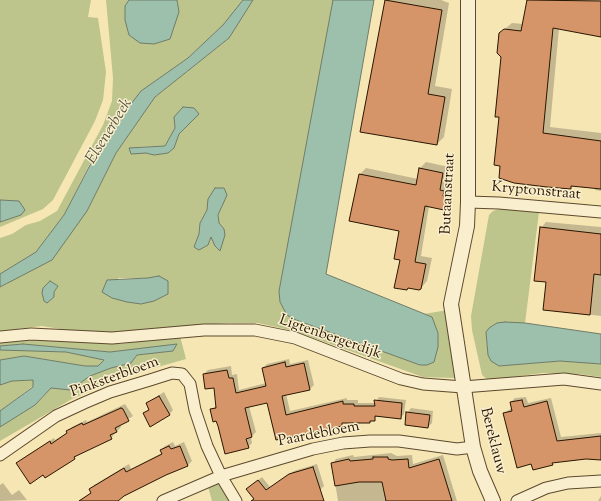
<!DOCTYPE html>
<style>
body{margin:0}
canvas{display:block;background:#f6e6b4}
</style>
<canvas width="601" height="501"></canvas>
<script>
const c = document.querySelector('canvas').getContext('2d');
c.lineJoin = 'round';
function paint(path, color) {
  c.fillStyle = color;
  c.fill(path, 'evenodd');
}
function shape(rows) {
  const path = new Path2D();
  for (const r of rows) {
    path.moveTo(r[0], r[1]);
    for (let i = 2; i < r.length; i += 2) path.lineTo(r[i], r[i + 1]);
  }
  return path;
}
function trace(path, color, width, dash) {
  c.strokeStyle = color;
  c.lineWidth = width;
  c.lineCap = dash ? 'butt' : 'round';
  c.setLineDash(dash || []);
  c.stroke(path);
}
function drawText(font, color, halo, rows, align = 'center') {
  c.font = font + ' "Sorts Mill Goudy",serif';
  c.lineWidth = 3;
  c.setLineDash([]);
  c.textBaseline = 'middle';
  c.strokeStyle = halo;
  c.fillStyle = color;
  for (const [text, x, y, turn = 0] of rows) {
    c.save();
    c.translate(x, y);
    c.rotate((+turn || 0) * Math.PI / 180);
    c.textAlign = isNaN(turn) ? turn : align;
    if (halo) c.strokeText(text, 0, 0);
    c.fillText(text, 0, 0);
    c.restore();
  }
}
paint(shape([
 [0,0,91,0,88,17,98,18,106,72,103,100,95,121,53,200,43,209,0,227,0,222,21,215,19,201,0,200],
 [106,0,129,0,125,6,125,20,129,35,170,39,179,12,177,0,243,0,223,25,188,58,141,91,114,126,88,167,64,215,36,252,0,274,0,238,12,234,26,225,40,221,57,211,103,125,112,101,113,78],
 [253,0,333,0,279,291,280,302,287,315,420,365,432,317,424,314,448,310,457,373,455,378,423,377,294,331,258,323,228,323,104,333,79,332,42,326,0,331,0,287,7,284,87,211,116,153,155,97,229,38],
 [198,114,179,134,174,148,154,155,146,153,137,147,165,146,175,128],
 [223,205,218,215,219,223,224,229,211,237,208,245,199,250,194,247,199,234,200,223,207,210],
 [118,278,148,278,141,304,112,298],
 [50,281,58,286,54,292,54,297,47,303],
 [503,208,539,212,525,323,497,323,489,328,486,332,487,345,499,366,560,361,579,361,601,364,601,377,579,374,543,373,488,380,482,375,472,330,471,316,489,215,493,211],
 [180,336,186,359,123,377,72,399,0,441,0,427,35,405,51,388,70,390,90,376,111,368,131,363,137,355,172,351,177,345,110,352,23,344,0,346,0,343,34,340,120,344],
 [2,349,66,352,104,359,98,366,85,366,24,356,0,360,0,350],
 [33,380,33,386,0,411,0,385,12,381],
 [219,479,232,501,212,501,207,483]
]), '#bdc48c');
const water = shape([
 [129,0,177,0,179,12,170,39,154,44,140,43,129,35,125,20,125,6,129,0],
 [243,0,253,0,229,38,155,97,116,153,87,211,52,260,0,287,0,274,36,252,64,215,89,167,114,126,141,91,188,58,223,25,243,0],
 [333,0,374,0,326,274,432,317,438,333,438,347,434,362,427,365,420,365,296,320,287,315,280,302,279,291,333,0],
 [183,107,194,108,199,114,179,134,174,148,168,153,154,155,146,153,131,154,129,148,165,146,175,128,174,117,183,107],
 [215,188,224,188,227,195,218,215,219,223,224,229,225,235,220,251,215,246,211,237,208,245,199,250,194,247,199,234,200,223,207,210,208,199,215,188],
 [0,200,19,201,25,210,21,215,0,222,0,200],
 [159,276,168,281,168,294,154,301,141,304,127,302,112,298,102,292,107,280,148,278,159,276],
 [50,281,58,286,54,292,54,297,47,303,44,301,42,293,43,288,50,281],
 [505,322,525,323,601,334,601,364,560,361,499,366,491,361,488,355,486,332,489,328,497,323,505,322],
 [23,344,110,352,177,344,173,351,137,355,131,363,111,368,90,376,70,390,51,388,35,405,0,427,0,411,33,387,33,380,12,381,0,385,0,360,24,356,85,366,98,366,104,360,66,352,0,350,0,346,23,344]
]);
paint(water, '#9dc0ad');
trace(water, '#6f7c68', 1);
paint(shape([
 [385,0,441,0,449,3,435,86,452,89,444,137,437,144,361,131],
 [528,0,601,0,601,35,559,28,550,127,601,133,601,191,595,190,595,187,573,185,570,188,501,165,500,116,502,57,500,33,512,23,524,24],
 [426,162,449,167,445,184,449,185,448,190,452,191,450,202,444,208,429,206,421,256,432,258,427,281,421,288,409,287,407,289,401,259,400,230,359,175,366,168,418,179,420,168],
 [546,222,601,227,601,316,544,309,547,281,541,228],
 [289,359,290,364,308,360,314,385,310,389,286,394,290,411,347,398,347,400,358,400,358,403,375,403,379,397,406,400,404,414,400,418,379,415,369,422,344,422,341,425,277,439,268,402,249,406,256,432,251,437,252,443,248,447,216,420,211,410,217,405,215,387,204,374,208,370,231,366,232,375,237,374,239,390,266,383,263,368,267,364],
 [164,392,173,410,169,415,144,414,150,409,147,403],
 [526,397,528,403,551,398,561,437,601,433,601,458,586,458,554,462,552,464,504,413,512,408,511,402,515,398],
 [125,404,133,416,120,424,121,427,111,438,79,454,74,458,43,474,22,459,54,438,55,440,68,432,72,427,86,420,87,422],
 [411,408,433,411,432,423,428,427,407,413],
 [173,442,175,446,184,442,192,461,188,465,165,474,115,501,78,501,92,492,90,490,94,485,129,464,131,469,162,453,161,450,165,446],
 [391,453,397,456,412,455,413,464,443,455,457,501,338,501,332,464,336,459,353,455,354,457],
 [317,464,324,486,320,490,285,501,256,501,247,489,262,477,270,487,294,471],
 [3,483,12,495,19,490,27,500,0,501,0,485],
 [601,496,601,501,592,501,598,501]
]), '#0003');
const building = shape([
 [385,0,442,10,428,94,445,97,437,145,360,132,385,0],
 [527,0,601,1,601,37,553,28,543,133,601,141,601,189,571,186,571,189,547,187,514,183,499,178,500,166,494,165,499,117,495,117,501,57,497,53,499,33,504,29,521,31,527,0],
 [419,168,443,173,440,190,444,191,443,196,447,197,444,210,425,206,415,262,426,264,421,289,419,290,408,288,407,290,394,288,400,260,394,259,399,231,349,221,359,174,416,185,419,168],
 [540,227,601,234,601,275,594,274,590,315,543,310,546,282,534,281,540,227],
 [285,362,286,367,304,363,310,390,282,396,286,415,343,401,343,404,354,404,354,406,375,406,374,400,402,403,401,419,375,416,375,421,370,421,370,423,342,423,342,426,276,440,267,403,245,408,252,437,246,439,249,448,225,454,218,426,216,421,213,422,210,409,216,408,214,388,205,389,203,374,227,370,229,378,233,378,236,393,266,386,262,368,285,362],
 [159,396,170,415,150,427,143,413,149,410,146,403,159,396],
 [522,400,524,407,547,401,557,441,601,436,601,460,586,459,552,463,553,465,533,470,531,464,517,468,503,413,512,411,510,402,522,400],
 [121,408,123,409,129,421,115,428,117,432,110,435,112,439,74,457,75,459,45,478,43,475,30,484,16,463,50,441,51,444,67,433,66,431,82,423,83,425,121,408],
 [406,412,430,415,428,428,405,425,406,412],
 [169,446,171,449,180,446,188,466,166,475,124,496,118,501,79,501,91,493,89,489,124,468,126,472,162,454,160,450,169,446],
 [373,457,388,457,388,459,392,460,408,459,409,468,439,459,452,501,386,501,382,482,359,482,335,486,331,463,349,459,350,461,373,459,373,457],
 [313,467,324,501,251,501,254,499,246,489,258,480,266,490,289,474,313,467]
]);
paint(building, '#d59568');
trace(building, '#291500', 1);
const minor = shape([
 [468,202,499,203,601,212],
 [0,337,31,334,112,338,204,330,255,330,295,338,401,379,423,384,463,387,564,379,601,384],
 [0,455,56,416,84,403,110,392,150,380,172,373,182,374,190,384,195,410,207,446,221,476,236,501],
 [163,501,221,476,313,449,343,443,370,441,399,441,457,449,473,447],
 [517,501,546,488,568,483,601,481]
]);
const tertiary = shape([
 [468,0,468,202,467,226,451,304,473,447,480,471,493,501]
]);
trace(minor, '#5c492d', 13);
trace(tertiary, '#5c492d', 16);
trace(minor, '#f9efce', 11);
trace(tertiary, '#f9efce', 14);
drawText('15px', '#291500', '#f9efce', [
 ["Kryptonstraat",536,192,5],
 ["Butaanstraat",449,194,-87],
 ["Ligtenbergerdijk",330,338,19],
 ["Pinksterbloem",115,378,-20],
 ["Paardebloem",319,435,-11],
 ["Bereklauw",492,441,76]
]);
drawText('italic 16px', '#52513d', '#f9efce', [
 ["Elsenerbeek",110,132,-58]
]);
</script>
